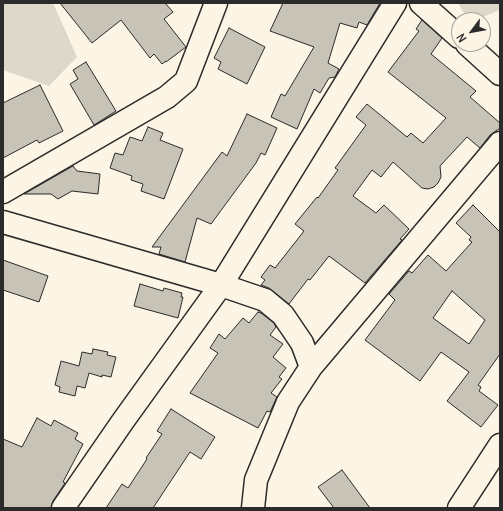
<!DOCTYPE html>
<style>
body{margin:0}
#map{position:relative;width:503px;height:511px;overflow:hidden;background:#fcf5e5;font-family:Delius,sans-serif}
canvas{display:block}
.frame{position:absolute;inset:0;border:4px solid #2b2b2b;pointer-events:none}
.north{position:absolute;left:451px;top:12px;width:40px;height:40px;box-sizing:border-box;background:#fcf5e5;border:1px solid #a8a49b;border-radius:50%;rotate:238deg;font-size:11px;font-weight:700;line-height:16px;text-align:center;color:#2b2b2b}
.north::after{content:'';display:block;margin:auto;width:14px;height:18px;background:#2b2b2b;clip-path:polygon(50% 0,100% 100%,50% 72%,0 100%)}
</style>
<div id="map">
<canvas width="503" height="511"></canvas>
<div class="frame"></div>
<div class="north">N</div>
</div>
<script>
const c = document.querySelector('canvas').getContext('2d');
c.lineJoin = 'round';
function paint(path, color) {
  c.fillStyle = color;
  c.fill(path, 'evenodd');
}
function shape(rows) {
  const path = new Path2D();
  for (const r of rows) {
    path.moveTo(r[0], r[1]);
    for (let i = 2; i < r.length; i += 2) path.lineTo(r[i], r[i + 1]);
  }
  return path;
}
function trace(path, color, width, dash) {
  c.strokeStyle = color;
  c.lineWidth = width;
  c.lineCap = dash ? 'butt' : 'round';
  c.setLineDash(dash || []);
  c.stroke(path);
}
paint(shape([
 [3,3,53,3,77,57,49,86,3,70],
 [458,3,500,3,500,10,475,20,468,20]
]), '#ded8ca');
const building = shape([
 [60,3,165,3,173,12,164,19,186,47,166,62,166,61,162,64,154,54,150,58,121,20,92,43,60,3],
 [283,3,380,3,367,25,359,22,357,28,340,23,328,63,339,69,335,77,329,78,320,93,314,89,297,129,271,117,281,94,285,96,314,47,270,31,283,3],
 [422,20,442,38,431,54,476,91,470,97,500,123,500,128,490,135,480,148,467,137,440,166,441,177,438,183,434,187,428,189,422,188,393,162,381,177,372,170,353,196,376,213,384,205,409,229,400,239,402,240,365,283,329,256,310,280,308,279,289,304,269,288,261,285,265,280,261,277,270,265,275,268,304,231,295,224,317,197,318,198,338,170,335,168,366,125,356,117,367,104,407,137,411,133,423,143,446,118,388,72,419,31,416,29,422,20],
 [229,28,265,47,247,84,218,69,221,62,214,58,229,28],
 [86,62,116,111,94,125,70,84,78,79,73,70,86,62],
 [40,85,63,131,39,143,37,140,3,158,3,103,40,85],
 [247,114,277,128,265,155,261,153,256,163,211,224,197,218,185,262,159,254,161,247,152,247,222,152,227,156,247,114],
 [148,127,163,133,160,140,183,149,164,199,141,191,143,184,131,180,132,176,110,168,115,153,123,155,130,137,142,141,148,127],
 [73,166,77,171,100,174,98,194,72,191,58,199,51,194,24,194,73,166],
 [473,205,500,232,500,354,478,385,481,387,479,391,498,405,481,427,447,401,469,372,441,352,420,381,365,340,395,300,389,294,409,271,412,273,428,255,446,271,472,242,469,240,471,237,456,223,473,205],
 [452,291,485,320,469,344,433,318,452,291],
 [3,260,48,276,39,302,3,290,3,260],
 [140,284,163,291,164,288,182,293,181,297,183,297,178,318,134,306,140,284],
 [258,312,261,313,274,323,276,327,270,335,283,344,273,357,286,368,279,377,282,379,271,393,277,397,270,412,267,411,258,428,190,393,218,353,210,348,219,334,225,339,243,318,249,323,258,312],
 [93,349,108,352,107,355,116,357,111,377,102,375,102,377,89,373,85,388,77,386,75,396,59,392,60,387,55,385,61,361,79,366,82,352,92,354,93,349],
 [171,409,215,437,201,459,190,452,153,508,106,508,122,484,128,488,147,459,146,458,162,434,157,431,171,409],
 [37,418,51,426,54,420,78,433,75,439,83,444,63,482,65,483,53,501,51,508,3,508,3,439,22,447,37,418],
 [342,470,370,508,334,508,318,487,342,470]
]);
paint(building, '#c8c3b7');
trace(building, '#2b2b2b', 1);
const minor = shape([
 [421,3,459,37],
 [467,44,500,74],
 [3,192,167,97,186,81,216,3],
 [3,222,221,285,265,300,283,315,302,343,311,367],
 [63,508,123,421,221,285,395,3],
 [253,508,256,480,288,402,311,367,500,143],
 [459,508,500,445]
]);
trace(minor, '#2b2b2b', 25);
trace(minor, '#fcf5e5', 22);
</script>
